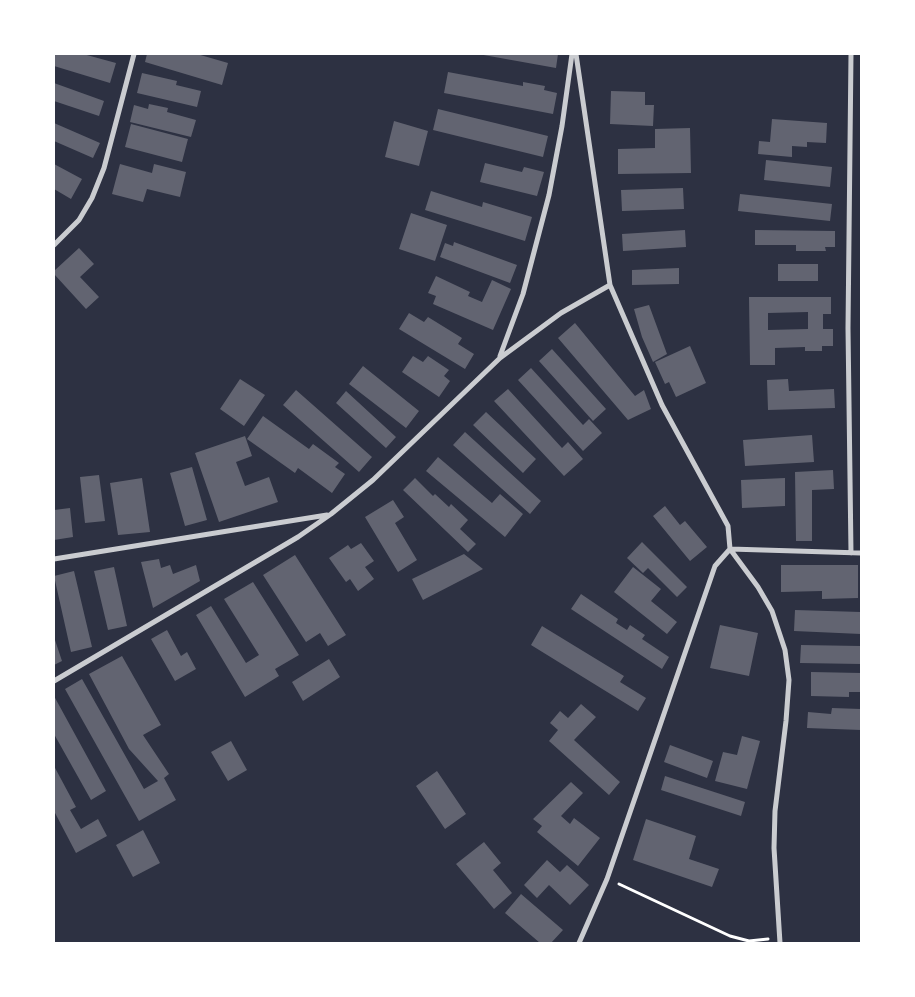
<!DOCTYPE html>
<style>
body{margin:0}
#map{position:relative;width:915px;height:997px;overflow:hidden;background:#2d3142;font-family:Georgia,serif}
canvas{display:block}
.frame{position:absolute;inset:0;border:55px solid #fff;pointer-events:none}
</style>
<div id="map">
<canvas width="915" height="997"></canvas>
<div class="frame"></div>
</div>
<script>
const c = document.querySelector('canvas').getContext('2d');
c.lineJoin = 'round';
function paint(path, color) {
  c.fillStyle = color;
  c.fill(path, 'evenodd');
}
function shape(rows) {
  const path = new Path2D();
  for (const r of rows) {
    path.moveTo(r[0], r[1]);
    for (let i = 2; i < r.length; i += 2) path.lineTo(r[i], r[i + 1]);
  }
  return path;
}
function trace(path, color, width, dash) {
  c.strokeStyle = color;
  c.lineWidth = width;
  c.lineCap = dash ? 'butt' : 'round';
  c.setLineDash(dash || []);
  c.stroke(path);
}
paint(shape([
 [54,54,83,54,116,63,110,83,54,66],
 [147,54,197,54,228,63,222,85,145,62],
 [478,54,558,54,556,68],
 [448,72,523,86,523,82,545,86,544,90,557,93,553,114,444,93],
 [142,73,177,81,176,85,201,91,197,107,137,93],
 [54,83,104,101,99,116,54,101],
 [611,91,645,92,645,105,654,105,653,126,610,124],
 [149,104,168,108,167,112,196,120,191,137,130,122,134,105,148,109],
 [438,109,548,136,543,157,433,130],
 [772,119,827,123,826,143,807,142,807,147,792,146,792,157,758,154,759,141,770,142],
 [394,121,428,131,419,166,385,157],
 [54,123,100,143,93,158,54,141],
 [131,124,188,139,182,162,125,147],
 [690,128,691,173,618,174,618,149,655,148,655,129],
 [766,160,832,167,830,187,764,180],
 [485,163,522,172,524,167,544,172,537,196,480,182],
 [54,164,82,179,71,199,54,189],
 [120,164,152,173,154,164,186,172,180,197,147,189,143,202,112,194],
 [683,188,684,209,622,211,621,190],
 [431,191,482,207,483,202,532,217,525,241,425,210],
 [740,194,832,204,830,221,738,211],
 [411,213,447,225,435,261,399,249],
 [685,230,686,247,623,251,622,234],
 [755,230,835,231,835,247,825,247,826,251,796,251,796,245,755,245],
 [454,242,517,265,510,283,440,257,445,243,453,246],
 [79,248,94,264,80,277,99,297,86,309,54,274,54,271],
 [778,264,818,264,818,281,778,281],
 [679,268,679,284,632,285,632,270],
 [436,276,470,292,468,296,482,302,492,280,511,289,493,330,433,304,436,296,428,293],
 [749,297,831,297,831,314,823,314,823,329,833,329,833,346,822,346,822,351,805,351,805,347,775,348,775,365,750,365],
 [808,312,808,329,768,330,768,313],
 [649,305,667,354,653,362,642,337,634,309],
 [409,313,424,322,428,317,462,338,458,344,474,354,465,369,399,329],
 [575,323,635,396,644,390,651,409,628,420,558,338],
 [690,346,706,383,676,397,669,382,665,384,655,362],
 [552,349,606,409,593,421,539,361],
 [413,356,423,362,428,356,449,370,444,376,450,381,439,397,402,372],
 [363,366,419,411,406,428,349,384],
 [531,368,583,425,589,419,602,433,583,451,518,380],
 [240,379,265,395,244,426,220,409],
 [788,379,789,391,834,389,835,408,768,410,767,380],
 [508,389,562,448,568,442,583,459,564,476,494,401],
 [296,390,372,457,359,472,283,405],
 [346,391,396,437,386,448,336,403],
 [486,412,536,459,523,473,473,425],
 [263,416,309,449,313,444,339,463,335,467,345,474,332,493,298,468,295,473,247,439],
 [465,432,541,501,530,514,453,445],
 [812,435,814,462,745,466,743,440],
 [245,436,252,456,236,462,245,486,269,477,278,502,219,522,195,453],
 [438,457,492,503,500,494,523,514,505,537,426,471],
 [192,467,207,520,185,526,170,473],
 [833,470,834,489,812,490,812,541,796,541,795,472],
 [99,475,105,521,85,523,80,477],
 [142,478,150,532,118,535,110,483],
 [415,478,433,496,435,494,449,507,451,504,468,520,460,529,476,544,468,552,403,490],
 [785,478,785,506,742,508,741,480],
 [393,500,404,517,395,523,417,560,398,572,365,517],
 [665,506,680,525,685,521,707,547,690,561,653,516],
 [70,508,73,537,54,540,54,510],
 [642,542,687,587,677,597,648,568,643,573,627,558],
 [361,543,374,561,365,567,374,579,358,591,350,579,346,582,329,558,348,545,351,549],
 [464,554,483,569,423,600,412,579],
 [295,555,346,635,328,646,320,633,306,642,263,575],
 [159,559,161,568,170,565,173,574,196,565,200,581,153,608,141,562],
 [781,565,858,565,858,598,822,599,822,591,781,592],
 [114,567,127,626,108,630,94,571],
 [633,567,661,589,651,601,677,622,667,634,614,592],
 [74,571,92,647,71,652,54,576],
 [253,582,299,655,275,669,279,676,245,697,196,615,211,606,246,663,259,655,224,599],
 [581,594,618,619,616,623,627,630,630,625,645,635,642,639,669,657,662,669,571,609],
 [795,610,861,612,861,634,794,631],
 [720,625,758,633,749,676,710,668],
 [542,626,624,676,620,682,646,698,638,711,531,645],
 [167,630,181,656,187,652,196,669,175,681,151,639],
 [54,637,62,661,54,665],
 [801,645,861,646,861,664,800,663],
 [122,656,161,725,143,735,169,774,164,778,176,800,139,821,65,689,82,679,144,789,158,781,129,749,89,674],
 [329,659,340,677,303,701,292,682],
 [811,672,861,673,861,692,849,692,849,697,811,696],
 [54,696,106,791,91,800,54,734],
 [581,704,596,717,574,740,620,782,609,795,549,741,558,730,550,723,560,711,568,718],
 [832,708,861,709,861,730,807,728,808,712,831,714],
 [742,736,760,741,747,789,715,781,723,752,737,755],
 [231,741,247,770,228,781,211,752],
 [670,745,713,761,707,778,664,762],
 [54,766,76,807,70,810,81,829,98,819,107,836,76,853,54,811],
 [437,771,466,814,445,829,416,786],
 [665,776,745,802,741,816,661,790],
 [571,782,583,793,561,816,570,824,574,818,600,838,578,866,537,832,542,826,533,819],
 [646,819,696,836,689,859,719,869,712,887,633,860],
 [143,830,160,863,133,877,116,845],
 [484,842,501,863,493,870,512,893,494,909,456,864],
 [547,860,560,872,567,865,589,885,570,905,549,885,537,898,524,885],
 [521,894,563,930,551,943,540,943,505,913]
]), '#626471');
trace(shape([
 [619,884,730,936,749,941,768,939]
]), '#fff', 3);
trace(shape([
 [576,54,610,285,662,405,728,526,730,549,715,566,607,879,579,943],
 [851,54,848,328,851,553],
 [54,245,79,220,92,198,104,168,134,54],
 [500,356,523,294,549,195,562,126,572,54],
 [730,549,758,587,772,611,785,650,789,680,786,721,775,811,774,848,780,943],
 [730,549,861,553],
 [54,559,327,515],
 [54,681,298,537,331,514,373,480,500,358,561,313,610,285]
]), '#caccd0', 5);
</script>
